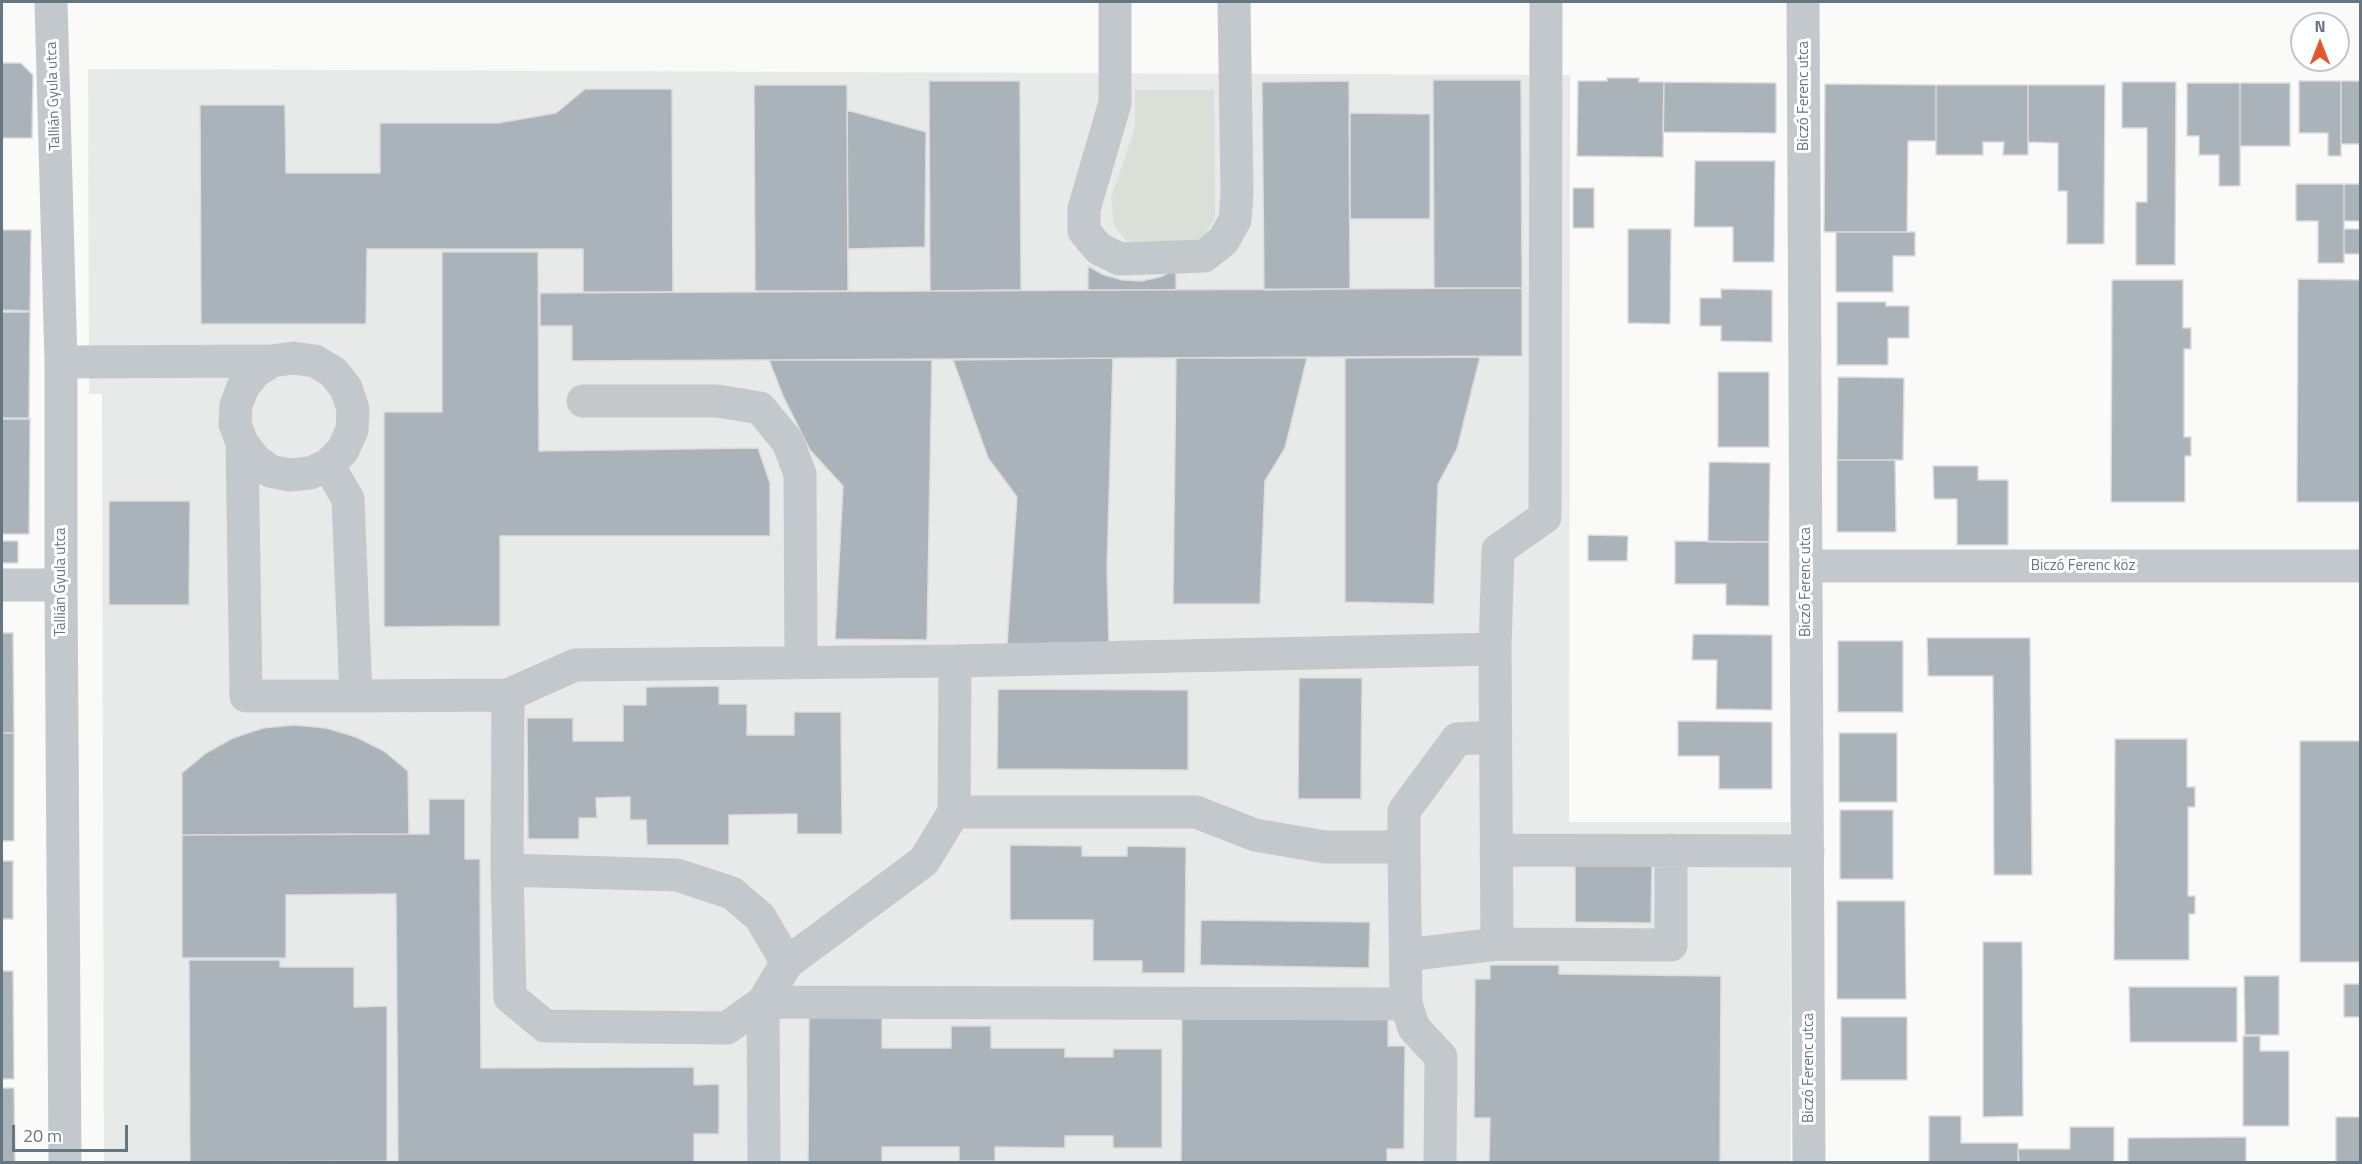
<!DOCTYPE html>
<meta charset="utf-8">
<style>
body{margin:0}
#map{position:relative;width:2362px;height:1164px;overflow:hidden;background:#fafaf8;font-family:"Titillium Web",sans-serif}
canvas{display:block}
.frame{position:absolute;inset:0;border:3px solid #657683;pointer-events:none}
.north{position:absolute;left:2290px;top:12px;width:60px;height:60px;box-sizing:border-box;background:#fff;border:2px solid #c1c8cd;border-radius:50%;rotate:0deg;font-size:16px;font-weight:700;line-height:24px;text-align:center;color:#657683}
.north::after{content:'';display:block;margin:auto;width:21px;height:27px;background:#e4572e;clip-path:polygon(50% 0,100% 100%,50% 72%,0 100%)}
.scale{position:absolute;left:12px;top:1125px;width:116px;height:27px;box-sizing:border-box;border:3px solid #657683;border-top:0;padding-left:8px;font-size:18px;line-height:21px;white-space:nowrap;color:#657683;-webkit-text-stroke:4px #fff;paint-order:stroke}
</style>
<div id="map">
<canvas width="2362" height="1164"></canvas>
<div class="frame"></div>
<div class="north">N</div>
<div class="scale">20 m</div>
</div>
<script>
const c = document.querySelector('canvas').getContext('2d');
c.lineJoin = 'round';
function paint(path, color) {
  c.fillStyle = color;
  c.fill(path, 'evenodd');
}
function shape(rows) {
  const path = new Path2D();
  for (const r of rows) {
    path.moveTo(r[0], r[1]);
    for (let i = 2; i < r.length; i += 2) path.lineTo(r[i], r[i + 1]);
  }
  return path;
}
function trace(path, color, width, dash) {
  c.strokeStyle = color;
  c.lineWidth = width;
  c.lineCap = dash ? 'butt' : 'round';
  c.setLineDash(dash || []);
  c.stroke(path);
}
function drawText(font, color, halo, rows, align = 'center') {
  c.font = font + ' "Titillium Web",sans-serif';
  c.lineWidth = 6;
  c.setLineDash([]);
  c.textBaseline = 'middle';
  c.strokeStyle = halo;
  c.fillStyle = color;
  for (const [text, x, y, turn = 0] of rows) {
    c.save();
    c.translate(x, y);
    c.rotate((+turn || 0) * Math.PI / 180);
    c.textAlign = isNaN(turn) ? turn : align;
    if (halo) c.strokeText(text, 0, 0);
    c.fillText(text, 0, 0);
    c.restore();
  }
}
paint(shape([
 [88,69,1570,75,1569,822,1790,822,1791,1162,104,1162,102,394,89,394]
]), '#e8e9e9');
paint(shape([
 [1135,90,1214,90,1215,218,1204,235,1187,245,1148,247,1127,241,1114,226,1111,198,1135,128]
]), '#dadfd7');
const building = shape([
 [2,63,21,63,33,75,32,138,2,138,2,63],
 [1607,78,1639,78,1639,82,1664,82,1663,157,1577,156,1578,81,1607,81,1607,78],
 [1433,80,1521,80,1522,288,1434,288,1433,80],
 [929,81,1020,81,1021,290,930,291,929,81],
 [1349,81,1350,289,1264,290,1262,82,1349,81],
 [2299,81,2341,81,2341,156,2328,156,2328,133,2299,133,2299,81],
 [2341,81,2360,81,2360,166,2360,144,2341,144,2341,81],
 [1664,82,1776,83,1776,133,1663,132,1664,82],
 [2122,82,2176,82,2175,265,2136,265,2136,202,2147,202,2147,128,2122,128,2122,82],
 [2187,83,2240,83,2240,186,2219,186,2219,155,2199,155,2199,136,2187,136,2187,83],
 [2240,83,2290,83,2290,146,2240,146,2240,83],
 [1825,84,1936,85,1936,141,1908,141,1907,232,1824,232,1825,84],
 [754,85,847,85,848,291,755,291,754,85],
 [1936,85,2028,85,2028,155,2003,155,2004,142,1983,142,1983,155,1936,155,1936,85],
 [2028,85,2105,85,2104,244,2067,244,2067,191,2058,191,2058,143,2028,142,2028,85],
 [585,89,672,89,673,292,583,292,583,249,367,249,366,324,201,324,200,105,285,105,286,173,380,173,380,123,498,123,556,113,585,89],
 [847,110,926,132,925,247,848,249,847,110],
 [1350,113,1430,114,1430,219,1350,219,1350,113],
 [1695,161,1775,161,1774,262,1733,262,1733,227,1694,227,1695,161],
 [2296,184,2344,184,2344,263,2318,263,2318,221,2296,221,2296,184],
 [2344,184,2360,184,2360,221,2344,221,2344,184],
 [1573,188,1594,188,1594,228,1573,228,1573,188],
 [1628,229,1671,229,1670,324,1628,323,1628,229],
 [2344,229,2360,229,2360,254,2344,254,2344,229],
 [2,230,31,230,30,311,2,310,2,230],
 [1836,232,1915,232,1915,256,1893,256,1893,292,1836,292,1836,232],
 [442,252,538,252,539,451,758,448,770,483,770,536,500,536,500,626,384,627,384,412,442,412,442,252],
 [1088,266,1104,275,1123,280,1141,281,1160,277,1176,269,1176,290,1088,290,1088,266],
 [2298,279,2360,280,2360,502,2297,502,2298,279],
 [2112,280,2183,280,2183,328,2191,328,2191,349,2184,349,2184,437,2191,437,2191,456,2185,456,2185,502,2111,502,2112,280],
 [1522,288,1522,356,572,361,572,326,540,326,540,293,1522,288],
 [1721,289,1772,290,1772,342,1721,341,1721,326,1700,326,1700,298,1721,298,1721,289],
 [1837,302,1886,302,1886,306,1909,306,1909,338,1888,338,1888,365,1837,365,1837,302],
 [2,312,30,312,29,418,2,418,2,312],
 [1480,357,1457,449,1438,484,1434,604,1345,602,1345,358,1480,357],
 [1113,358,1107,569,1109,644,1007,644,1017,497,988,458,953,360,1113,358],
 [1176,358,1307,358,1285,448,1265,481,1260,604,1173,604,1176,358],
 [769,360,932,360,927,640,835,639,843,486,810,450,783,396,769,360],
 [1718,372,1769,372,1769,447,1718,447,1718,372],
 [1838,377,1904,378,1903,460,1837,460,1838,377],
 [2,419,30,419,29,534,2,534,2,419],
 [1837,460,1895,460,1896,532,1837,532,1837,460],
 [1709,462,1770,463,1769,542,1708,542,1709,462],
 [1933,466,1978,466,1978,480,2008,480,2008,545,1957,545,1957,499,1934,499,1933,466],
 [109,501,190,501,189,605,109,605,109,501],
 [1588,535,1628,536,1627,561,1588,561,1588,535],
 [2,541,18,541,18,563,2,563,2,541],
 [1675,541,1769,542,1769,606,1726,605,1726,584,1675,584,1675,541],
 [2,633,13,633,14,733,2,733,2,633],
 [1693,634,1772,635,1772,710,1716,709,1717,660,1692,660,1693,634],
 [1927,638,2030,638,2032,875,1994,875,1993,676,1928,676,1927,638],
 [1838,641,1903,641,1903,712,1838,712,1838,641],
 [1299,678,1362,678,1361,799,1298,799,1299,678],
 [719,686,719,704,747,704,747,735,794,735,794,712,841,712,842,834,797,834,797,814,729,815,729,845,647,845,646,820,630,820,630,797,596,798,597,818,579,818,579,839,528,839,527,718,573,718,573,741,623,741,623,705,646,705,646,687,719,686],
 [998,689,1188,690,1188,770,997,769,998,689],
 [1678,721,1772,722,1772,789,1719,789,1719,756,1678,756,1678,721],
 [294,725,326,728,356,737,384,751,408,771,409,834,182,835,182,773,206,753,233,738,263,728,294,725],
 [2,733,14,733,14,841,2,841,2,733],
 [1839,733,1897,733,1897,802,1839,802,1839,733],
 [2115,739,2187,739,2187,787,2195,787,2195,807,2188,807,2188,896,2195,896,2195,914,2189,914,2189,960,2114,960,2115,739],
 [2300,741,2360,741,2360,962,2300,962,2300,741],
 [429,799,465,799,465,859,480,859,481,1068,694,1067,694,1085,719,1084,719,1134,694,1134,694,1162,398,1162,396,894,286,895,286,958,182,958,182,835,429,834,429,799],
 [1840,810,1893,810,1893,879,1840,879,1840,810],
 [1010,845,1082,846,1082,856,1127,856,1127,846,1186,847,1185,973,1142,973,1142,961,1093,961,1093,920,1010,920,1010,845],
 [2,861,13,861,13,919,2,919,2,861],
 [1575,863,1652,864,1651,923,1575,922,1575,863],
 [1837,901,1905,901,1906,999,1837,999,1837,901],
 [1201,920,1370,922,1369,968,1200,965,1201,920],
 [1983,942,2022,942,2023,1116,1983,1117,1983,942],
 [189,960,280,960,280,967,354,967,354,1007,387,1006,387,1161,190,1162,189,960],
 [1490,965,1559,965,1559,974,1721,976,1720,1162,1489,1162,1490,1118,1474,1118,1475,979,1490,979,1490,965],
 [2,971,13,971,14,1079,2,1079,2,971],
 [2244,976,2279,976,2279,1035,2245,1035,2244,976],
 [2344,984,2360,984,2360,1017,2344,1017,2344,984],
 [2129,987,2237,987,2237,1042,2130,1042,2129,987],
 [1182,1010,1388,1012,1388,1046,1405,1046,1404,1149,1387,1149,1387,1162,1181,1162,1182,1010],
 [809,1017,882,1018,882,1048,951,1048,951,1026,991,1026,991,1048,1065,1048,1065,1057,1113,1057,1113,1049,1162,1049,1162,1148,1113,1148,1113,1136,1065,1136,1065,1148,995,1147,995,1161,959,1161,959,1147,882,1147,882,1162,808,1162,809,1017],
 [1841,1017,1907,1017,1907,1080,1841,1080,1841,1017],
 [2243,1036,2260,1036,2260,1051,2289,1051,2289,1126,2243,1126,2243,1036],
 [2,1088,14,1088,15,1162,2,1162,2,1088],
 [1929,1116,1961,1116,1961,1143,2018,1143,2018,1162,1929,1162,1929,1116],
 [2336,1117,2360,1117,2360,1162,2336,1162,2336,1117],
 [2070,1127,2114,1127,2114,1162,2019,1162,2018,1149,2070,1149,2070,1127],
 [2246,1137,2246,1162,2128,1162,2128,1138,2246,1137]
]);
paint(building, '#aab3b9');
trace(building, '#dcdcda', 1.5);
trace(shape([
 [51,2,61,362,61,585,65,1162],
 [1115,2,1115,103,1084,209,1084,231,1099,249,1120,259,1204,256,1223,241,1235,220,1237,194,1234,2],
 [1803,2,1809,1162],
 [61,362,272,361,293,358,315,361,333,372,346,388,353,409,352,430,343,450,328,465,310,473,290,475,270,471,254,459,242,443,235,424,236,405,243,387,255,372,272,361],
 [583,401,717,401,760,408,788,442,800,474,801,662],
 [242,443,246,696,356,696],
 [328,465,348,499,356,696,508,695,507,870,510,997,545,1026,727,1028,763,1002,764,1162],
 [1806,566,2360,566],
 [2,585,61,585],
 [1495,649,1498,550,1545,517,1546,2],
 [508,695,575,665,955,661],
 [954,812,955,661,1495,649,1497,944,1406,955],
 [1404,847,1404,811,1457,739,1495,737],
 [1496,850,1808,851],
 [507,870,677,875,732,893,760,917,787,963],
 [1497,944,1671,945,1671,850],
 [763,1002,787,963,924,861,954,812,1196,812,1255,835,1325,847,1404,847,1406,1004],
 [763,1002,1406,1004,1414,1028,1441,1057,1440,1162]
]), '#c3c8cc', 33);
drawText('15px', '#657683', '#fff', [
 ["Tallián Gyula utca",54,96,-92],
 ["Biczó Ferenc utca",1804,96,-90],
 ["Biczó Ferenc köz",2083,566],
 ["Tallián Gyula utca",61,582,-90],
 ["Biczó Ferenc utca",1806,582,-90],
 ["Biczó Ferenc utca",1809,1068,-90]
]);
</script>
